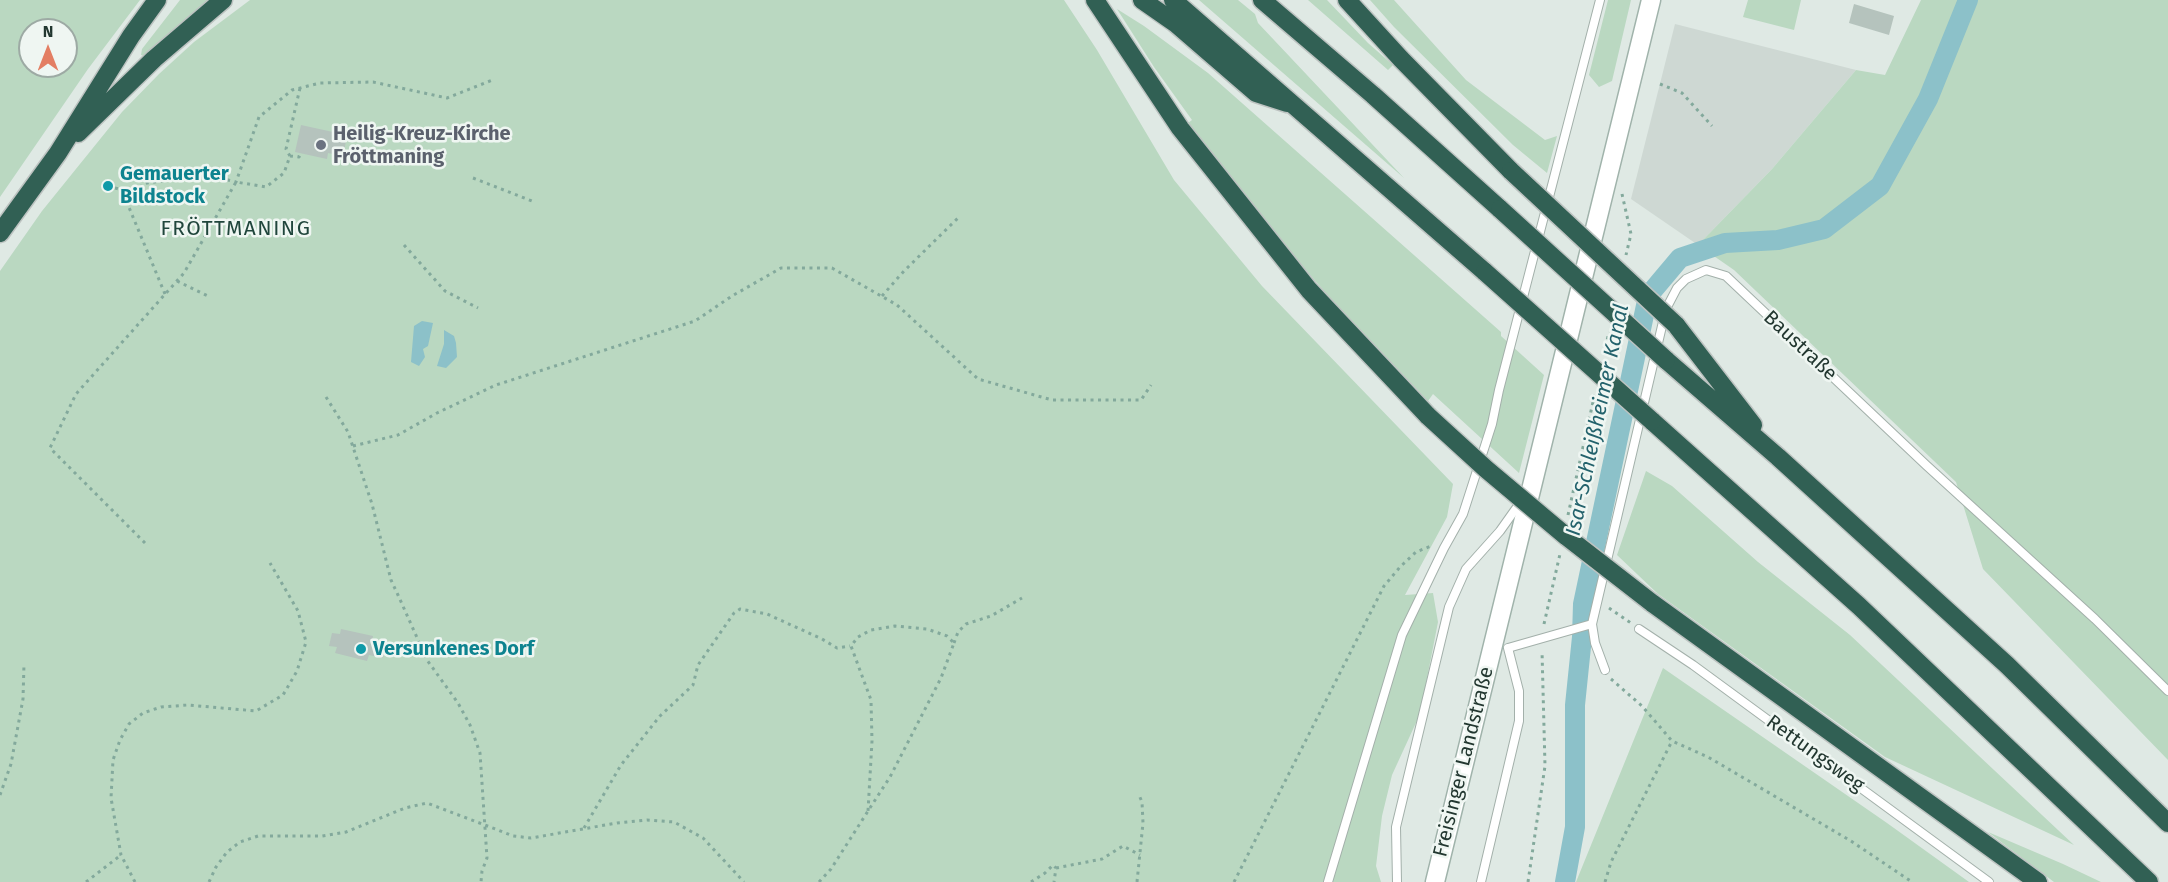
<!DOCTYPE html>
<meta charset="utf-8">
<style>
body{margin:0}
#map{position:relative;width:2168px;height:882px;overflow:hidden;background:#dfe9e4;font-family:"Fira Sans",sans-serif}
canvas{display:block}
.north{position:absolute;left:18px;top:18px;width:60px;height:60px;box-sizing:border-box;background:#eff6f2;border:2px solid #9daaa4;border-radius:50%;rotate:0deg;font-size:16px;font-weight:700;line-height:24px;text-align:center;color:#223730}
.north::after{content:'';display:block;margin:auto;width:21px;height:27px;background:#e37e63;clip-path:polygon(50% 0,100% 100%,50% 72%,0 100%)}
</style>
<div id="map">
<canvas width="2168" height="882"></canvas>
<div class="north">N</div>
</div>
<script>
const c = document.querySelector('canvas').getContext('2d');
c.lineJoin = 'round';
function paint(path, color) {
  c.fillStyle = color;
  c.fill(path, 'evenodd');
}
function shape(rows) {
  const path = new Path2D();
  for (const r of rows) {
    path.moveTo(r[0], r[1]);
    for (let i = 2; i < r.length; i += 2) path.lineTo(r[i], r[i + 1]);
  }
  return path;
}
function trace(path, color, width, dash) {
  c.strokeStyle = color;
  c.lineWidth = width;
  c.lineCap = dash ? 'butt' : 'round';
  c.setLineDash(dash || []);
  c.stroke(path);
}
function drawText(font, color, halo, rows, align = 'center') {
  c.font = font + ' "Fira Sans",sans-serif';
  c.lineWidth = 5;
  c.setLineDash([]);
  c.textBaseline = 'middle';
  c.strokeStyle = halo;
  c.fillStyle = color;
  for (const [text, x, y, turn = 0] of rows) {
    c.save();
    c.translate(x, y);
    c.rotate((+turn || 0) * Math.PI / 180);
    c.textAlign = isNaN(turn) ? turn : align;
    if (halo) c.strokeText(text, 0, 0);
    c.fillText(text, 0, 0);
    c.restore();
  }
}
paint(shape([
 [1675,24,1856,70,1772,169,1698,245,1631,199]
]), '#ced8d3');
paint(shape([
 [0,0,140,0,88,69,0,197],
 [30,30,66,30,66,66,30,66],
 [180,0,212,0,148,57,141,55,142,49],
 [250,0,1064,0,1097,50,1174,180,1262,286,1453,484,1447,517,1405,595,1433,593,1438,622,1420,714,1392,775,1382,816,1376,866,1381,882,0,882,0,271,42,211,122,112,159,74,194,42],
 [1199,0,1238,0,1255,14,1258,23,1404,178],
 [1308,0,1327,0,1368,43,1393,65,1388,70],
 [1370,0,1394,0,1466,80,1545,140,1557,136,1547,173,1513,145,1394,27],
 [1608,0,1631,0,1612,81,1599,87,1589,75],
 [1748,0,1801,0,1794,30,1743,17],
 [1921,0,2168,0,2168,760,1983,569,1956,482,1734,270,1698,245,1772,169,1856,70,1885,75],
 [1117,9,1144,26,1208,73,1501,332,1501,336,1544,375,1519,473,1433,394,1428,401,1330,298,1287,248,1188,123,1192,120,1154,67],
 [1646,471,1672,486,1758,562,1850,635,2074,845,1885,757,1658,594,1617,555],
 [1663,668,1887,823,1969,882,1576,882],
 [1988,832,2063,864,2101,882,2054,882]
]), '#bad8c1');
paint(shape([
 [422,321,433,323,428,346,423,349,425,357,419,366,411,362,414,326],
 [444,330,454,336,456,343,457,357,446,368,437,366,444,344]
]), '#8cc1c9');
trace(shape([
 [1565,882,1575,827,1575,705,1582,637,1583,604,1648,296,1680,258,1725,243,1778,240,1824,229,1880,186,1928,99,1968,0]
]), '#8cc1c9', 20);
paint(shape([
 [1854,4,1894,16,1889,35,1849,23],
 [301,125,333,132,332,138,346,141,343,156,328,153,327,159,295,152],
 [341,629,373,636,372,641,386,645,383,658,369,655,367,661,335,653,337,647,329,646,332,633,340,634]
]), '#b5c3bd');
const service = shape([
 [1592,624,1595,643,1605,670],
 [1639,629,1693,665,1989,882],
 [1508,648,1592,624,1666,309,1677,288,1686,279,1706,270,1726,276,1926,465,2095,619,2168,691],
 [1328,882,1402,635,1444,548,1463,514,1492,424,1499,390,1600,0],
 [1397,882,1396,827,1449,607,1466,569,1500,531,1522,500],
 [1481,882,1519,721,1519,691,1508,648]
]);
const secondary = shape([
 [1435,882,1651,0]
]);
const motorway = shape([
 [1095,0,1180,128,1309,290,1428,416],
 [1142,0,1175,23,1256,93,1287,103],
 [1173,0,1485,272],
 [1262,0,1373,95,1500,209],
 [1347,0,1401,59,1511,171],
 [78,133,154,59,223,0],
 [0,233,58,153,131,36,157,0],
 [1676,325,1753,425],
 [1666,360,1778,457,2007,665,2168,823],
 [1652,421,1859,606,2149,882],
 [1652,603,2038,882]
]);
trace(service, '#a3b0aa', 10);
trace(secondary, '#a0b3ab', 21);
trace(motorway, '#bdc3c1', 21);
trace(shape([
 [1660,84,1682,93,1712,126],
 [290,156,286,149,300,88],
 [473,178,532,201],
 [115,188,130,192],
 [1622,194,1631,234,1626,255],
 [404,245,445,291,478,308],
 [177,281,210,297],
 [165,294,128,205,130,192,147,183,208,175,236,182,259,117,292,90,320,83,373,82,447,98,495,79],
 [882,296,904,271,958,218],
 [1604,354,1609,332],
 [326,397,348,432,372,504,391,580,398,595,427,660,458,703,470,725,480,753,487,858,482,871,481,882],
 [353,446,398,435,437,413,496,385,695,321,732,296,781,268,832,268,897,305,978,379,1052,400,1141,400,1151,385],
 [1568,515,1595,393],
 [145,543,50,448,76,394,184,273,236,182,266,187,284,173,290,156,299,157,301,153],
 [1609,608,1631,623],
 [1544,624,1560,554],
 [954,643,958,632,966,624,991,616,1022,598],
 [1611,679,1642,706,1672,741,1708,757,1851,841,1912,882],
 [0,795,11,764,23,699,24,664],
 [584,828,621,765,660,716,693,685,698,665,734,613,740,609,767,614,822,639,837,648,850,646],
 [1056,868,1102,859,1123,846,1140,855],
 [86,882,121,855],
 [135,882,121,855,111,798,113,760,120,740,129,724,143,713,161,707,188,705,256,711,283,695,297,671,306,642,298,611,270,563],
 [209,882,216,867,227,852,240,842,258,836,322,836,346,832,405,808,427,803,498,830,513,836,531,838,617,823,647,820,674,822,703,838,744,882],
 [819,882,831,869,868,811,890,777,941,678,954,643,947,636,927,629,895,626,871,630,858,637,851,646,871,700,872,741,868,811],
 [1031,882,1045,873,1053,865,1056,868,1054,882],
 [1137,882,1143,823,1142,802,1139,795],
 [1234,882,1384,586,1400,567,1416,552,1431,546],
 [1528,882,1545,766,1542,651],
 [1605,882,1611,862,1672,741]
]), '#83a99c', 3, [3, 4.5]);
trace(service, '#fff', 8);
trace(secondary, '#fff', 18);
trace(motorway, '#316054', 18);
const motorwayBridge = shape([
 [1511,171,1676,325],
 [1500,209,1666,360],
 [1485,272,1652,421],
 [1428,416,1486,469,1567,537,1652,603]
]);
trace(motorwayBridge, '#bdc3c1', 21, []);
trace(motorwayBridge, '#316054', 18);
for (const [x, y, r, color] of [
 [321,145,6,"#6b7280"],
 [108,186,6,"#0f9aa8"],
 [361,649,6,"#0f9aa8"]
]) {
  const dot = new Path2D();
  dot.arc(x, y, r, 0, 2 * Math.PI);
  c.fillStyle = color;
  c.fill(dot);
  trace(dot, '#eff6f2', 2);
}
drawText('bold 20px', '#5b616d', '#eff6f2', [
 ["Heilig-Kreuz-Kirche",333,134],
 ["Fröttmaning",333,157]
], 'left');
drawText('bold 20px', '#0d838f', '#eff6f2', [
 ["Gemauerter",120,174],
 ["Bildstock",120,197],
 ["Versunkenes Dorf",373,649]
], 'left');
drawText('20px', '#223730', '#eff6f2', [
 ["Baustraße",1800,346,43],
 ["Rettungsweg",1815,754,36],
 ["Freisinger Landstraße",1464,762,-76]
]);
c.letterSpacing = '1.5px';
drawText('21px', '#20463c', '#eff6f2', [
 ["FRÖTTMANING",236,229]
]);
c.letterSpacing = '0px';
drawText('italic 21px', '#23626c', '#eff6f2', [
 ["Isar-Schleißheimer Kanal",1598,420,-78]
]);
</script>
